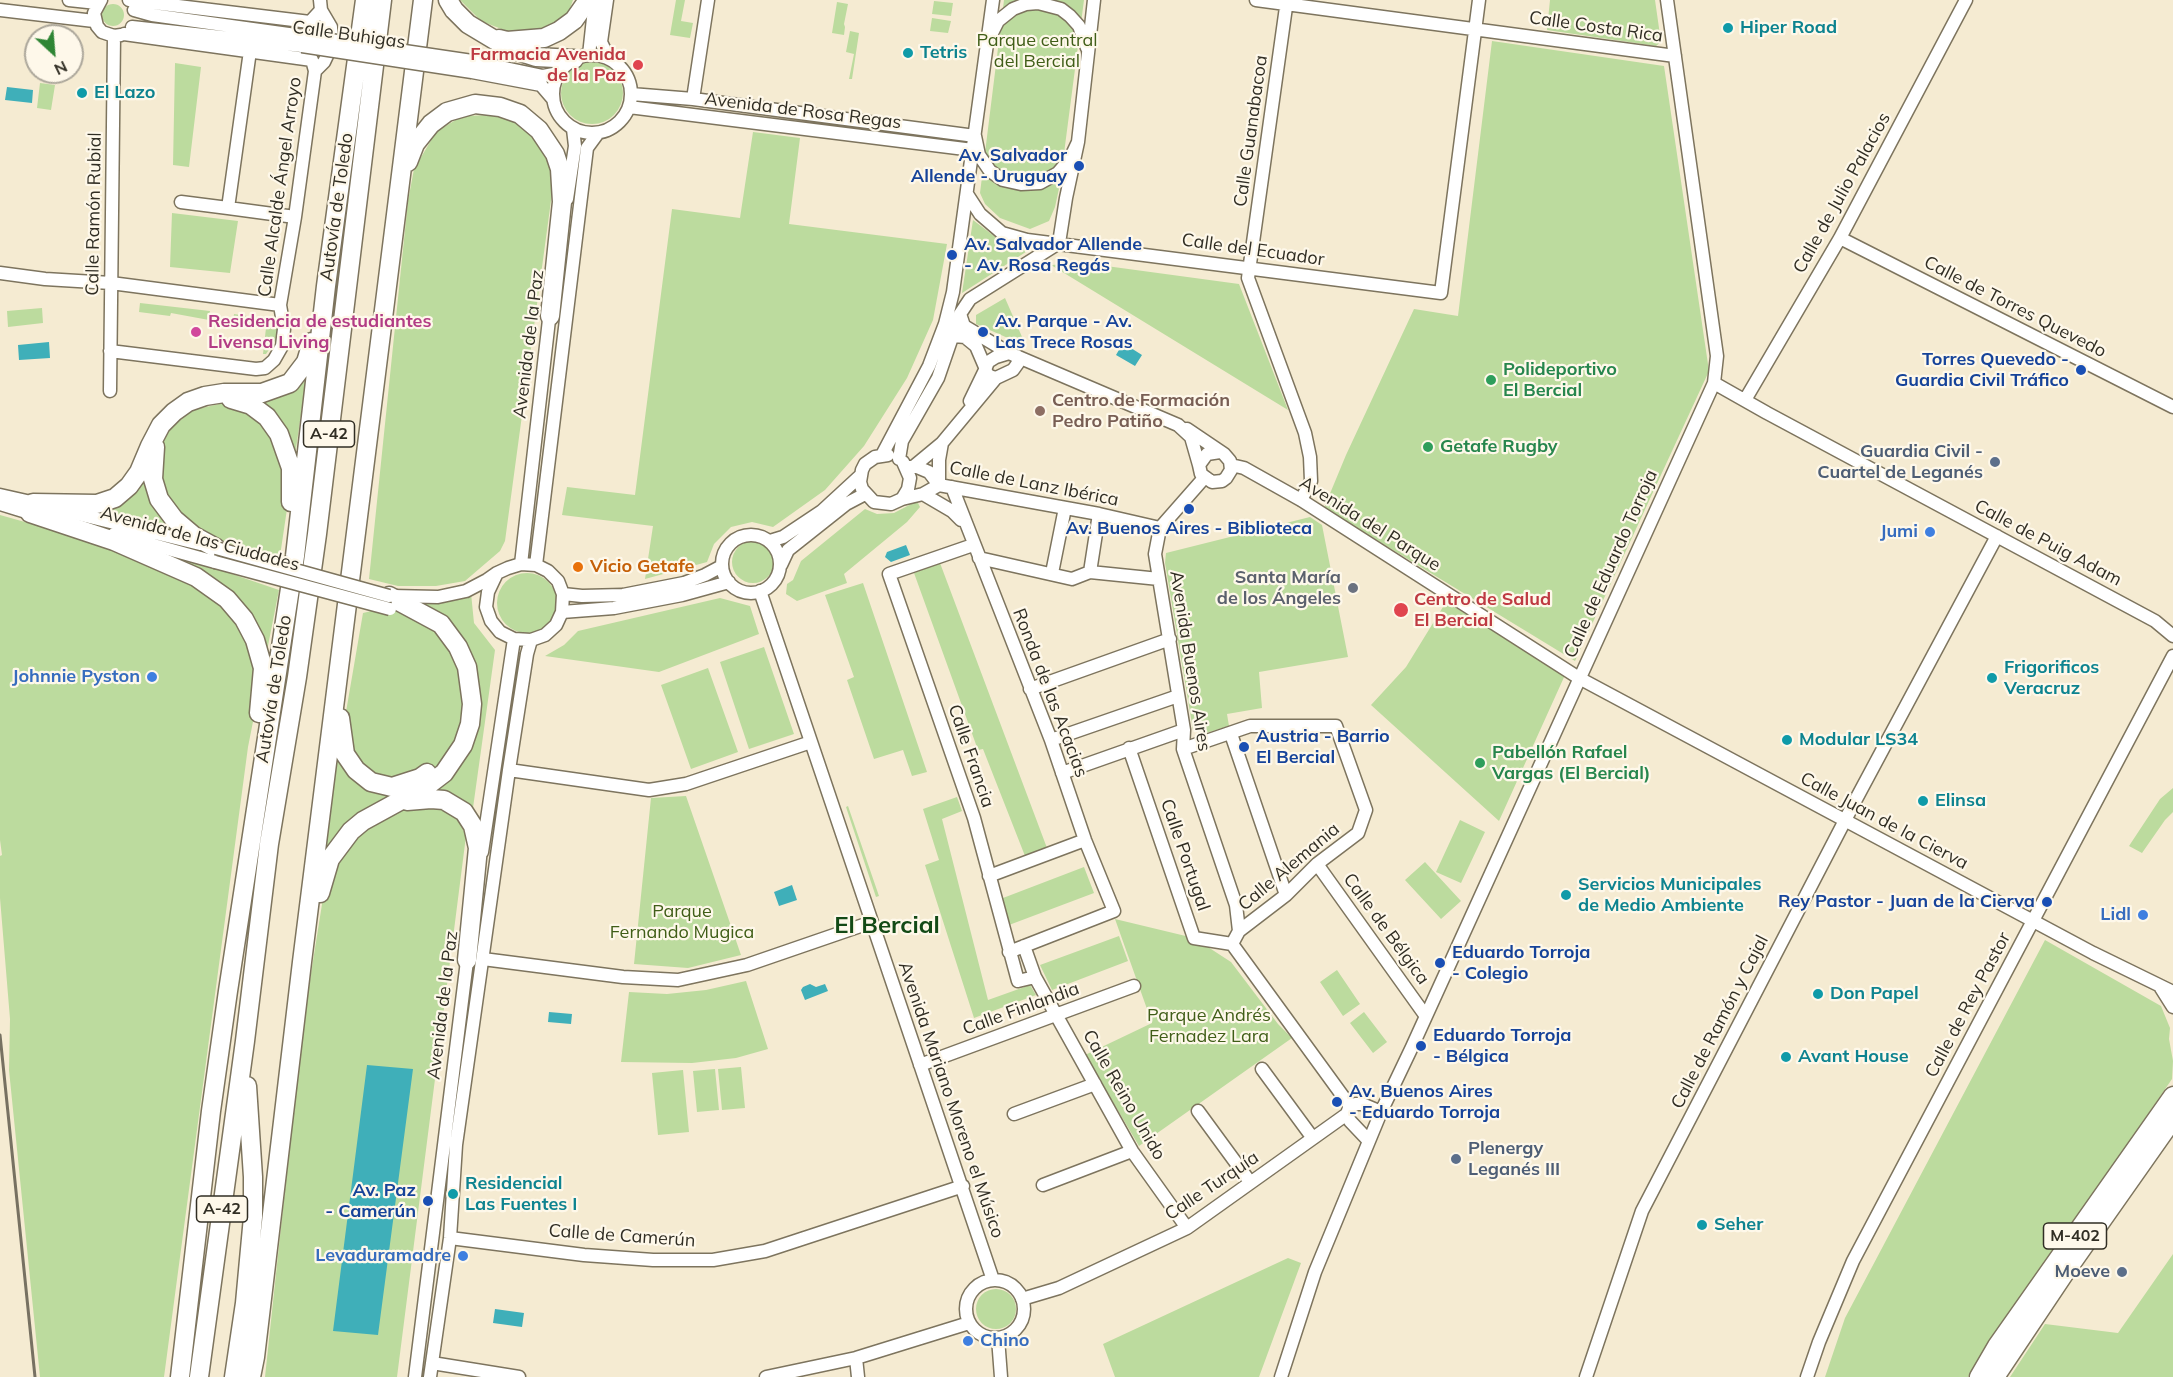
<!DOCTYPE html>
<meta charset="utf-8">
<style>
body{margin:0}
#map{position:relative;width:2173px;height:1377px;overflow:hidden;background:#f5ebd2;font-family:Mulish,sans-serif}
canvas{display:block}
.north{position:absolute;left:24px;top:24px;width:60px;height:60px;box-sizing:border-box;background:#fef8ea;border:2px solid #aca79b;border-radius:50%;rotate:154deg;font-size:16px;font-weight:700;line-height:24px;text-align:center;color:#312e24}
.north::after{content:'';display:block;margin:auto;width:21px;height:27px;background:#2f8534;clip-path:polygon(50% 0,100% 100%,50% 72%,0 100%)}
</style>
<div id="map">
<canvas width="2173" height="1377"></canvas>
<div class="north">N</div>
</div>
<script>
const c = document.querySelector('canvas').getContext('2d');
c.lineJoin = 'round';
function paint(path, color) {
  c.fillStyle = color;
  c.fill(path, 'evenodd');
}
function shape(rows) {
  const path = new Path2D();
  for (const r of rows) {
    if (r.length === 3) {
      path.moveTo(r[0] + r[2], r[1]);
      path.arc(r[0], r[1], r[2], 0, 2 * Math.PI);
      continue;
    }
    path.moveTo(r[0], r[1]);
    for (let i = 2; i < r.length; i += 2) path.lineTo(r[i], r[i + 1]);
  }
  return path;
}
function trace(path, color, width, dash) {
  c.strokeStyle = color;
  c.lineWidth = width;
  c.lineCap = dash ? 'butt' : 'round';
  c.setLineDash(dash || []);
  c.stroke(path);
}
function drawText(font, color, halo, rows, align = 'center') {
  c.font = font + ' Mulish,sans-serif';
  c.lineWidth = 4.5;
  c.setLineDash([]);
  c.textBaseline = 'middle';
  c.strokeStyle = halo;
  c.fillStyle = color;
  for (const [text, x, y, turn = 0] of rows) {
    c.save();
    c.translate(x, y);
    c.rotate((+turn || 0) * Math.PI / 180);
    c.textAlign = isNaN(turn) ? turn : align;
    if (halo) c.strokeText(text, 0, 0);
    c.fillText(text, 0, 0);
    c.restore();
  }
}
paint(shape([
 [460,0,573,0,568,14,548,28,535,32,509,32,481,21],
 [676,0,685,0,681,21,693,23,690,38,670,35],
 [1004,0,1084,0,1060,184,1055,207,1049,221,1030,229,1000,218,985,204,980,193],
 [1550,0,1655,0,1661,42,1656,46,1547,30],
 [934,1,953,3,951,16,932,14],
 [837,2,848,4,844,24,845,27,844,35,832,33],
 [113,15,11],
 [932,18,951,21,948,33,930,31],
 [850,31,859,33,852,79,849,79,854,54,846,52],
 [1492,41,1664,66,1709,371,1575,661,1324,508,1346,455,1414,309,1458,316],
 [592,93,31],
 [175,63,201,67,189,167,173,165],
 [40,83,55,85,51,110,37,108],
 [493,115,527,125,555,171,505,541,500,551,465,581,436,586,398,586,369,579,408,201,414,169,436,132,462,116],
 [753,132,800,138,789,224,947,244,933,320,907,378,864,446,825,490,773,527,752,522,731,527,714,544,707,562,645,579,653,526,562,515,567,487,635,495,672,209,740,218],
 [172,213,238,221,230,273,170,267],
 [973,220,998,239,1014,245,1032,248,962,293],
 [1084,263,1239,284,1288,410,1051,265],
 [1005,298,1026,346,976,324,976,315],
 [140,303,210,311,209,320,171,313,170,316,139,312],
 [42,308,43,323,8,327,7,311],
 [234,314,267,319,266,326,277,328,279,335,266,354,263,354,266,328,233,323],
 [306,381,280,556,94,511,131,496,167,431,193,410,219,404,272,398],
 [917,501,920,507,907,522,844,574,847,583,797,601,786,594,787,584,793,580,801,561,865,509,877,514,894,513],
 [0,515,64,533,191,560,279,590,248,747,164,1377,40,1377,9,1070,10,1019,0,898,0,856,2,855,0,840],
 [1310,517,1322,525,1348,657,1259,672,1262,708,1227,714,1229,726,1206,733,1193,730,1165,563,1166,553],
 [753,562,21],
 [940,563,1047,848,1025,856,983,749,978,750,914,573],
 [527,603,30],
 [863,583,927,772,912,776,903,750,874,759,847,680,854,677,825,595],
 [471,593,474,623,495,650,472,815,395,796,320,863,363,613,414,601],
 [720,598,750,606,759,634,659,672,545,656,564,645,578,631],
 [1446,602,1565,675,1499,821,1371,705,1406,667],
 [764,647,794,734,749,749,720,662],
 [708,668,738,752,691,769,661,685],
 [2173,788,2173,812,2165,820,2142,853,2129,846,2160,799],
 [686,796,741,955,688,968,634,964,651,798],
 [957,797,962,811,942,819,988,1000,1030,985,1036,995,974,1018,925,865,939,860,923,809],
 [431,804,457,817,466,836,397,1377,265,1377,302,1030,323,898,330,870,345,848,372,820,397,810],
 [848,806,879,896,876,897,846,807],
 [1460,820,1485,832,1461,883,1436,872],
 [1425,862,1461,901,1441,919,1405,880],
 [1084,867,1094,893,1009,925,1003,898],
 [1115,919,1194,938,1231,962,1278,1024,1292,1038,1139,1146,1085,1055,1152,1023],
 [1119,936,1128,961,1052,990,1040,965],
 [2045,940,2161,1006,2170,1028,2169,1039,2173,1061,2172,1079,1968,1377,1825,1377,1845,1318],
 [1337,970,1360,1004,1343,1016,1320,982],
 [746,981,768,1049,736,1058,692,1063,621,1062,629,992,667,994,706,990],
 [1364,1012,1387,1042,1373,1053,1350,1023],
 [741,1067,745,1108,722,1110,718,1069],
 [715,1069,719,1110,697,1112,693,1071],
 [683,1070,689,1132,658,1135,652,1073],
 [2173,1254,2173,1377,2010,1377,2045,1324,2118,1333],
 [1288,1258,1301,1263,1259,1377,1115,1377,1103,1344],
 [996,1309,20]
]), '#bcdb9e');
paint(shape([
 [7,87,33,90,32,103,5,100],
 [49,342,50,358,19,360,18,345],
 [1123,343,1142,355,1135,366,1116,355],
 [906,545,910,555,891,562,885,557,887,552],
 [792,885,797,900,779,906,774,892],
 [810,984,816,987,825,984,828,991,805,1000,801,990,803,987],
 [549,1012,572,1014,571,1024,548,1022],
 [367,1065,413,1069,378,1335,333,1331],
 [495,1309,524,1313,522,1327,493,1323]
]), '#3fafb9');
const minor = shape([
 [69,0,97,3],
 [101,0,94,13,97,26,102,32,114,36,121,35],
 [129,0,310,22,321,10],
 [607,0,601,42,609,59],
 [1256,0,1675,56],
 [1287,0,1248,278,1305,433,1310,457,1311,481,1301,500],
 [0,10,94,21],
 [134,10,152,15,303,36],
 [132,27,302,46],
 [124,34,312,60,315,71],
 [991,35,998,21,1013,9,1026,4,1038,3,1061,9,1070,16,1079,26,1087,48],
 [250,51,228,208,295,217],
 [589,55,595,0],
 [592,94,39],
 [472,61,543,76,559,73],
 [472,72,541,85,553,99],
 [631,94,693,99,975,136,979,155,990,171,1003,180,1021,184,1040,183,1058,173,1070,159,1078,142],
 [693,99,708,0],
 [629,107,973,150],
 [967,194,980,214,1002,233,1027,240,1441,293,1479,0],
 [567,199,575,146,573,129],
 [181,202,228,208],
 [1840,238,2173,407],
 [1059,243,1066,198,1078,142,1094,0],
 [0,273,45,279,111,283,280,305],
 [960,314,964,326,1009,353,1178,425,1191,437,1199,465],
 [954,336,965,337,976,346,985,367],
 [110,351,256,369,265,368,274,360,282,346,284,329,280,305,295,217,315,71,324,62,332,45,331,27,321,10,320,0],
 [1009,353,996,357,988,362,985,370,989,376,996,378,1013,370,1018,363,1017,356],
 [1714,383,1767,413,2155,621,2173,636],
 [110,391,114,36],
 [1745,400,1840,238,1966,0],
 [970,401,985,370],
 [1187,429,1224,454,1230,461,1231,470,1226,478,1222,481,1212,482,1201,474,1199,465,1207,454,1220,452],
 [882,455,929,366,945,324,953,292,993,0],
 [888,455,875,457,865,464,862,470,860,482,862,489,874,502,891,504,902,499,923,494,939,485],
 [899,459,902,441,938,378,960,314,970,299,1059,243],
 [1231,465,1244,468,1301,500,1579,678,2093,953,2173,992],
 [907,467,917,467,929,472,939,485,1099,514,1160,528],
 [913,467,942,443,996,378],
 [1204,478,1160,528,1155,554,1184,730,1183,749,1236,905,1239,931,1232,944,1350,1106],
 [939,485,939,460,942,443],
 [952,487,1051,740,1085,840,1114,911,1009,952],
 [923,494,952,511,961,520],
 [0,495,40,504],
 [902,499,908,489,910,478,903,462],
 [0,504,36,515],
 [57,509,200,544],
 [114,534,215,562],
 [751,564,29],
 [770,541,783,537,822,511,860,476],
 [973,545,889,574,974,818,1018,981,1035,977],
 [979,558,1072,579,1090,572,1159,579],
 [521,564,550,311],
 [536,565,587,148,598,133],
 [781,565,788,550,846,504,865,494],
 [1090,572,1099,514],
 [1052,573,1065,508],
 [760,591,993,1280],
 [563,594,582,596,623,595,684,583,705,575,722,566],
 [392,596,438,597,466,591,487,580,497,573,508,568,521,564,536,565,548,571,558,581,563,594,562,612,556,625,545,635,531,640,514,639,500,632,491,621,486,607,488,592,497,573],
 [562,612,614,608,682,595,729,582],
 [1030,689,1170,639],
 [1231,734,1286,895],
 [1051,740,1178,696],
 [1129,748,1194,938,1232,944],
 [1183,749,1250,726,1336,726,1366,810,1358,833,1317,864,1286,895,1239,931],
 [509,770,649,790,686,784,811,742],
 [1062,773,1184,730],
 [482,852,514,639],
 [1317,864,1425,1015],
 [989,876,1085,840],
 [1024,946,1035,977,1132,1151,1187,1228],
 [483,959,623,977,678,980,747,965,872,922],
 [2161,988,2173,1007],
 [920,1065,1134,986],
 [1262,1069,1312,1137],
 [1350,1106,1355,1104,1362,1104,1381,1112],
 [1349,1108,1347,1114,1350,1121,1368,1140],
 [1198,1111,1250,1182],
 [1014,1114,1095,1084],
 [1043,1185,1132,1151],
 [450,1238,584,1255,653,1260,713,1260,765,1251,963,1186],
 [995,1309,29],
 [1022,1299,1059,1288,1187,1228,1347,1114],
 [998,1338,1001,1377],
 [856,1358,858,1377],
 [432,1363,519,1377],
 [415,1377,468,953],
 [430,1377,450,1238,456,1145,509,770,527,654,531,640],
 [766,1377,856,1358,969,1323],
 [1281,1377,1315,1272,1381,1112,1412,1047,1714,383,1717,356,1667,0],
 [1586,1377,1642,1211,1854,803,1997,536],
 [1807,1377,1819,1342,1853,1261,2173,656]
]);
const highway = shape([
 [448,0,454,10,468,24,508,48,536,57,574,59],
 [499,39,507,41,544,38,559,31,574,20,588,0],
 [408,162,415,144,431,124,447,112,475,104,500,107,520,114,539,130,555,154,560,169,562,202,550,316],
 [231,399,251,405,267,417,279,434,291,468,291,502],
 [155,447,153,479,159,499,174,519,194,536,216,548],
 [33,503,97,504,115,498,129,486,139,472,150,446,161,425,174,412,188,402,205,396,224,393,262,393,290,383,306,362,312,342],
 [30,513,114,541,196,577,227,599,244,619,255,640,263,668,259,713],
 [340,718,345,754,356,770,371,782,392,787,420,778,427,773],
 [407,801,431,799,444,800,464,812,473,826,478,848,467,960],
 [320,893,330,859,351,831,363,821,427,786,444,773,463,745,470,724,472,704,470,689,467,667,458,647,441,624,389,596],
 [180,1377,211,1111,228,991,295,556,326,286,365,0],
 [199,1377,245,1041,269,844,297,677,317,534,382,0],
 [234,1377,245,1303,253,1217,253,1177,247,1086],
 [251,1377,255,1357,302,962,423,0],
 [1979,1377,1997,1346,2173,1096],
 [1995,1377,2064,1274,2173,1119]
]);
trace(minor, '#7d745e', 15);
trace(highway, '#7d745e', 21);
trace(minor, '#fff', 12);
trace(highway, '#fff', 18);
trace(shape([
 [0,1035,35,1377]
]), '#777162', 3);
const minorBridge = shape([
 [303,36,472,61],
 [302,46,472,72],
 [216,548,389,596],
 [215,562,390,609]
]);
trace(minorBridge, '#7d745e', 15, []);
trace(minorBridge, '#fff', 12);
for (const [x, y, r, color] of [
 [1728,28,6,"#0f9aa8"],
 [908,53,6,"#0f9aa8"],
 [638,65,6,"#e0444e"],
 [82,93,6,"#0f9aa8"],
 [1079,166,6,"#1a4fb4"],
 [952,255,6,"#1a4fb4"],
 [196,332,6,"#d1479c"],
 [983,332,6,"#1a4fb4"],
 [2081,370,6,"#1a4fb4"],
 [1491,380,6,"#2e9e5b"],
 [1040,411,6,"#8d6e63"],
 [1428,447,6,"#2e9e5b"],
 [1995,462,6,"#5c6f8a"],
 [1189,509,6,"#1a4fb4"],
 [1930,532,6,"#3f7fe0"],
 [578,567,6,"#e8710a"],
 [1353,588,6,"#6b7280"],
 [1401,610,8,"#e0444e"],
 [152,677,6,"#3f7fe0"],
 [1992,678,6,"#0f9aa8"],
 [1787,740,6,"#0f9aa8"],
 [1244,747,6,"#1a4fb4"],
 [1480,763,6,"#2e9e5b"],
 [1923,801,6,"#0f9aa8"],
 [1566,895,6,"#0f9aa8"],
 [2047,902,6,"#1a4fb4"],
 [2143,915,6,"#3f7fe0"],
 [1440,963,6,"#1a4fb4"],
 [1818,994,6,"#0f9aa8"],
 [1421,1046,6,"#1a4fb4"],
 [1786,1057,6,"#0f9aa8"],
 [1337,1102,6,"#1a4fb4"],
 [1456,1159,6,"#5c6f8a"],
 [453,1194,6,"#0f9aa8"],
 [428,1201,6,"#1a4fb4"],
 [1702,1225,6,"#0f9aa8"],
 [463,1256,6,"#3f7fe0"],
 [2122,1272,6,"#5c6f8a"],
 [968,1341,6,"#3f7fe0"]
]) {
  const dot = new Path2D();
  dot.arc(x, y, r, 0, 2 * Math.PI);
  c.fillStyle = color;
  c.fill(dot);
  trace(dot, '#fef8ea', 2);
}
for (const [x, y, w] of [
 [329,434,51],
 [222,1209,51],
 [2075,1236,63]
]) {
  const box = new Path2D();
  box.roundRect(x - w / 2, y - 13, w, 26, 4.5);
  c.fillStyle = '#fef8ea';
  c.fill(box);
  trace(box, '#312e24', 1.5);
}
drawText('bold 16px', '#312e24', null, [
 ["A-42",329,434],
 ["A-42",222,1209],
 ["M-402",2075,1236]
]);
drawText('18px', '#312e24', '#fef8ea', [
 ["Calle Costa Rica",1596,27,8],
 ["Calle Buhigas",349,35,8],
 ["Avenida de Rosa Regas",803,111,7],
 ["Calle Guanabacoa",1251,131,-82],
 ["Calle Alcalde Ángel Arroyo",280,187,-82],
 ["Calle de Julio Palacios",1842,193,-61],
 ["Autovía de Toledo",337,207,-82],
 ["Calle Ramón Rubial",94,214,-89],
 ["Calle del Ecuador",1253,250,8],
 ["Calle de Torres Quevedo",2015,307,27],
 ["Avenida de la Paz",529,344,-83],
 ["Calle de Lanz Ibérica",1034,484,11],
 ["Avenida del Parque",1370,524,32],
 ["Avenida de las Ciudades",200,539,15],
 ["Calle de Puig Adam",2048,543,28],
 ["Calle de Eduardo Torroja",1611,564,-66],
 ["Avenida Buenos Aires",1190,661,81],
 ["Autovía de Toledo",274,689,-81],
 ["Ronda de las Acacias",1050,693,69],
 ["Calle Francia",971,756,71],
 ["Calle Juan de la Cierva",1884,821,28],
 ["Calle Portugal",1185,855,71],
 ["Calle Alemania",1289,867,-40],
 ["Calle de Bélgica",1386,929,54],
 ["Avenida de la Paz",443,1005,-83],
 ["Calle de Rey Pastor",1968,1005,-62],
 ["Calle Finlandia",1021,1009,-20],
 ["Calle de Ramón y Cajal",1720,1022,-63],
 ["Calle Reino Unido",1124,1095,60],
 ["Avenida Mariano Moreno el Músico",951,1100,71],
 ["Calle Turquía",1212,1186,-34],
 ["Calle de Camerún",622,1236,4]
]);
drawText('bold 18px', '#0d838f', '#fef8ea', [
 ["Hiper Road",1740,28],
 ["Tetris",920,53],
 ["El Lazo",94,93],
 ["Frigorificos",2004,668],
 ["Veracruz",2004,689],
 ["Modular LS34",1799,740],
 ["Elinsa",1935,801],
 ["Servicios Municipales",1578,885],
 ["de Medio Ambiente",1578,906],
 ["Don Papel",1830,994],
 ["Avant House",1798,1057],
 ["Residencial",465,1184],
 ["Las Fuentes I",465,1205],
 ["Seher",1714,1225]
], 'left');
drawText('18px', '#405e18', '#fef8ea', [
 ["Parque central",1037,41],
 ["del Bercial",1037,62],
 ["Parque",682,912],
 ["Fernando Mugica",682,933],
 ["Parque Andrés",1209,1016],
 ["Fernadez Lara",1209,1037]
]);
drawText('bold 18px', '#be3a42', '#fef8ea', [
 ["Farmacia Avenida",626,55],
 ["de la Paz",626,76],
 ["Centro de Salud",1414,600,"left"],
 ["El Bercial",1414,621,"left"]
], 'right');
drawText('bold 18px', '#164399', '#fef8ea', [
 ["Av. Salvador",1067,156,"right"],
 ["Allende - Uruguay",1067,177,"right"],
 ["Av. Salvador Allende",964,245],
 ["- Av. Rosa Regás",964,266],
 ["Av. Parque - Av.",995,322],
 ["Las Trece Rosas",995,343],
 ["Torres Quevedo -",2069,360,"right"],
 ["Guardia Civil Tráfico",2069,381,"right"],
 ["Av. Buenos Aires - Biblioteca",1189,529,"center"],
 ["Austria - Barrio",1256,737],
 ["El Bercial",1256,758],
 ["Rey Pastor - Juan de la Cierva",2035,902,"right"],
 ["Eduardo Torroja",1452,953],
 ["- Colegio",1452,974],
 ["Eduardo Torroja",1433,1036],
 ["- Bélgica",1433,1057],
 ["Av. Buenos Aires",1349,1092],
 ["- Eduardo Torroja",1349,1113],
 ["Av. Paz",416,1191,"right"],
 ["- Camerún",416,1212,"right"]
], 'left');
drawText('bold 18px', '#b23c85', '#fef8ea', [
 ["Residencia de estudiantes",208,322],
 ["Livensa Living",208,343]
], 'left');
drawText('bold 18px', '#27864d', '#fef8ea', [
 ["Polideportivo",1503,370],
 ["El Bercial",1503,391],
 ["Getafe Rugby",1440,447],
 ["Pabellón Rafael",1492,753],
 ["Vargas (El Bercial)",1492,774]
], 'left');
drawText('bold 18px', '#785e54', '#fef8ea', [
 ["Centro de Formación",1052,401],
 ["Pedro Patiño",1052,422]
], 'left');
drawText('bold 18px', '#4e5e75', '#fef8ea', [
 ["Guardia Civil -",1983,452],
 ["Cuartel de Leganés",1983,473],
 ["Plenergy",1468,1149,"left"],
 ["Leganés III",1468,1170,"left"],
 ["Moeve",2110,1272]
], 'right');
drawText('bold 18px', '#366cbe', '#fef8ea', [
 ["Jumi",1918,532],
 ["Johnnie Pyston",140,677],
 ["Lidl",2131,915],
 ["Levaduramadre",451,1256],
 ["Chino",980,1341,"left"]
], 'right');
drawText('bold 18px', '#c56008', '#fef8ea', [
 ["Vicio Getafe",590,567]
], 'left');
drawText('bold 18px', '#5b616d', '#fef8ea', [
 ["Santa María",1341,578],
 ["de los Ángeles",1341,599]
], 'right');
drawText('bold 24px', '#134a16', '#fef8ea', [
 ["El Bercial",887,926]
]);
</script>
